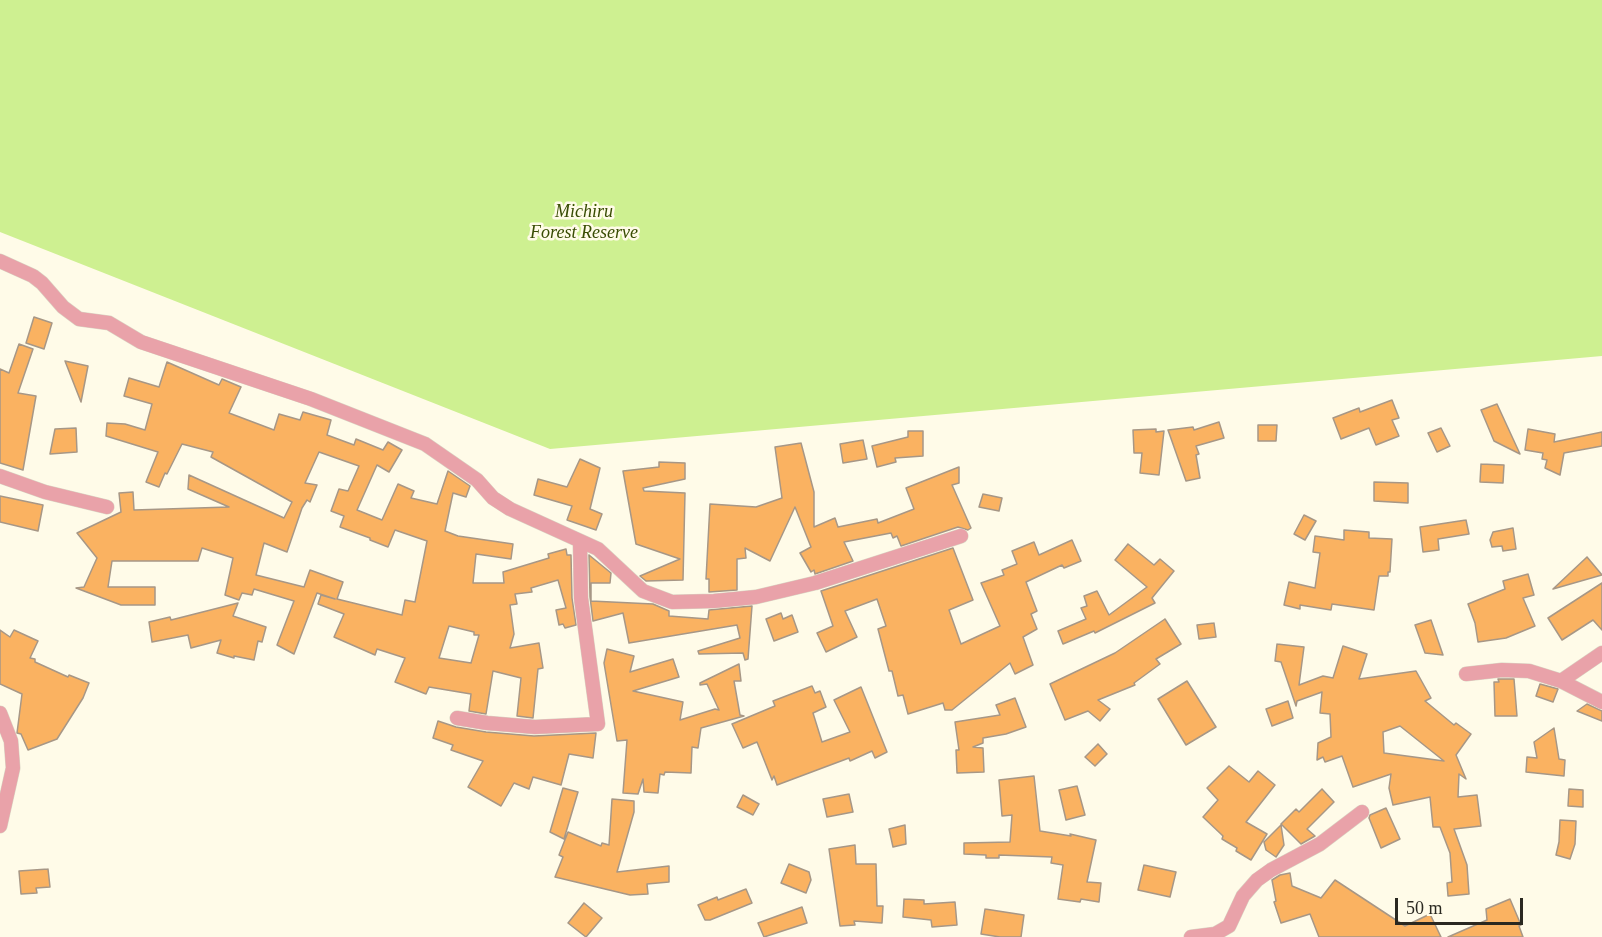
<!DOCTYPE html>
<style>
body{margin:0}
#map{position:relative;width:1602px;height:937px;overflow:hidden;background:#fffbe8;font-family:"Times New Roman",serif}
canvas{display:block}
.scale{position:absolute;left:1395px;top:898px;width:128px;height:27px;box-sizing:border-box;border:3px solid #2a2820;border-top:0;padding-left:8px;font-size:18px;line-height:21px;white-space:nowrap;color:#2a2820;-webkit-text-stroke:4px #fffbe8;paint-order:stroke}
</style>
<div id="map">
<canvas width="1602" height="937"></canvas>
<div class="scale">50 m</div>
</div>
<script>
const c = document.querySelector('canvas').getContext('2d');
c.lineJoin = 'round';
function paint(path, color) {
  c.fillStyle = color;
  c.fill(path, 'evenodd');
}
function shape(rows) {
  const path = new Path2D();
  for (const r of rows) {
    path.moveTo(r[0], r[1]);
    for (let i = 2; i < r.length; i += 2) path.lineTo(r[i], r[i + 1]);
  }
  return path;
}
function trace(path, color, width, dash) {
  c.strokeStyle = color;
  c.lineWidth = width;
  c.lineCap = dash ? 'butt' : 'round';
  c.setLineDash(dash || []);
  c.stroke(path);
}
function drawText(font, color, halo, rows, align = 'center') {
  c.font = font + ' "Times New Roman",serif';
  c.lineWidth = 5;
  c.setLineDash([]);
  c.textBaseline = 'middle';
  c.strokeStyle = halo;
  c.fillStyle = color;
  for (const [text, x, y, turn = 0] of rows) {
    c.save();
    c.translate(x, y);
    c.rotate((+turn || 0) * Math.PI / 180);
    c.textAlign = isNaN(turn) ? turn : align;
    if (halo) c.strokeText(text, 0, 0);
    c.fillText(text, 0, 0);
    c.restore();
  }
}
paint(shape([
 [0,0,1602,0,1602,356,550,449,0,232]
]), '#cef091');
const building = shape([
 [34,317,52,323,44,349,26,343,34,317],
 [19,344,33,349,18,393,36,396,23,470,0,463,0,369,9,373,19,344],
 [65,361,88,366,81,402,65,361],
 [167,362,219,385,222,379,241,387,229,413,274,430,279,414,300,420,303,412,331,420,327,435,354,445,356,439,383,450,388,442,402,450,389,472,377,465,357,510,382,520,398,484,414,491,411,498,437,504,448,471,470,486,466,497,453,493,445,531,458,536,513,544,511,559,476,554,473,583,504,583,503,572,549,558,548,554,566,549,567,555,571,555,572,598,576,625,565,628,563,624,559,625,556,610,566,608,558,580,531,588,532,592,515,594,517,604,510,605,514,634,510,648,539,643,543,668,538,669,533,718,517,716,521,678,493,671,486,714,469,711,471,694,429,687,426,694,395,682,405,658,377,649,375,655,334,637,344,614,318,604,321,595,335,599,317,593,294,654,277,645,294,601,254,589,252,595,242,593,239,600,225,595,233,558,202,548,198,561,112,561,108,587,155,587,155,605,121,605,76,588,84,587,97,558,77,533,121,512,119,493,133,492,134,510,229,507,188,489,189,475,284,518,292,502,211,457,213,452,182,444,167,474,165,473,159,487,146,482,158,452,106,436,107,423,125,424,145,430,152,404,124,396,129,378,159,387,167,362],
 [319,452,359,466,348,491,339,489,331,511,344,516,340,527,370,538,370,540,388,547,395,530,427,541,415,602,405,600,402,615,337,599,343,582,310,570,304,587,256,575,264,543,287,552,302,508,307,500,310,502,317,485,305,483,319,452],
 [449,626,474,632,474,635,479,635,471,663,439,658,449,626],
 [1392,400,1399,418,1392,420,1399,436,1376,445,1369,428,1341,439,1333,418,1359,408,1360,412,1392,400],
 [1497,404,1520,454,1494,441,1481,410,1497,404],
 [1219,422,1224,438,1196,446,1199,454,1196,455,1200,478,1186,481,1168,430,1193,427,1194,430,1219,422],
 [1258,425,1277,425,1276,441,1258,441,1258,425],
 [76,428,77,452,50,454,55,429,76,428],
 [1441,428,1450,446,1437,452,1428,433,1441,428],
 [1156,429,1156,432,1164,431,1159,475,1140,473,1142,453,1134,453,1133,430,1156,429],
 [1528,429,1555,434,1554,442,1602,432,1602,446,1564,453,1560,475,1545,468,1547,460,1542,459,1543,453,1525,450,1528,429],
 [908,431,923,431,923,456,895,458,896,462,877,467,872,446,908,437,908,431],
 [863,440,867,459,843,463,840,444,863,440],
 [801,443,814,492,814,527,835,518,838,527,877,519,878,523,914,509,906,488,959,467,959,483,952,485,971,528,968,530,958,527,901,546,897,536,893,538,891,533,844,542,853,561,815,574,814,570,811,572,800,553,811,547,795,507,770,561,745,548,746,558,737,559,737,590,709,592,709,579,706,579,710,504,756,507,782,498,775,447,801,443],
 [580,459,600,468,590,509,602,514,596,530,567,520,572,506,534,495,538,479,567,487,580,459],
 [659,462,685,463,685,479,643,488,644,491,685,493,683,580,646,581,640,576,680,559,636,544,623,471,659,467,659,462],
 [1481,464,1504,465,1503,483,1480,482,1481,464],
 [1374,482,1408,483,1408,503,1374,501,1374,482],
 [983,494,1002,498,999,511,979,507,983,494],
 [0,496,43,505,38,531,0,522,0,496],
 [1304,515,1316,521,1305,540,1294,534,1304,515],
 [1466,520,1469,534,1438,539,1439,550,1423,552,1420,527,1466,520],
 [1513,528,1516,549,1503,551,1502,546,1492,547,1490,540,1493,532,1513,528],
 [1344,530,1369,532,1369,538,1392,539,1390,572,1388,572,1388,576,1379,576,1374,610,1332,604,1331,610,1300,605,1300,609,1284,605,1289,582,1315,588,1320,553,1313,552,1315,536,1344,540,1344,530],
 [1072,540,1081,561,1064,568,1062,565,1026,582,1037,611,1031,614,1037,629,1023,637,1033,665,1015,674,1010,663,952,710,945,710,943,703,908,714,903,695,898,696,892,671,889,671,878,629,886,626,877,599,845,611,857,637,826,652,817,633,833,626,821,591,953,548,973,600,949,610,961,644,1000,626,981,583,1004,575,1002,570,1017,564,1012,551,1034,542,1039,555,1072,540],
 [1128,544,1154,565,1160,559,1174,571,1152,598,1155,603,1095,633,1094,631,1063,644,1058,631,1086,619,1081,608,1087,606,1084,596,1097,591,1109,615,1147,587,1115,560,1128,544],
 [589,555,611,573,610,583,591,583,591,601,653,604,669,611,669,616,708,619,709,610,752,606,748,659,745,660,743,653,699,654,698,651,740,638,737,625,629,643,623,613,593,621,590,597,589,555],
 [1587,557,1602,575,1553,589,1587,557],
 [1528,574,1534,595,1523,598,1535,626,1506,638,1478,642,1475,623,1468,604,1505,589,1503,581,1528,574],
 [1602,583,1602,630,1593,620,1562,640,1548,618,1602,583],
 [238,603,233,616,266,627,262,642,258,641,254,660,234,656,234,658,217,653,221,640,191,648,188,635,152,642,149,622,170,617,171,620,238,603],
 [781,613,783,619,792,615,798,632,774,641,766,619,781,613],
 [1165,619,1181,644,1156,659,1160,664,1134,683,1135,685,1098,700,1110,709,1100,721,1088,711,1065,720,1050,684,1115,653,1165,619],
 [1431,620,1443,655,1425,653,1415,625,1431,620],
 [1214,623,1216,637,1199,639,1197,625,1214,623],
 [0,630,10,637,14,630,38,641,30,658,35,659,35,662,68,677,69,675,89,683,83,698,57,739,28,750,21,734,17,733,22,694,0,684,0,630],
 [1277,644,1304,647,1299,685,1323,676,1333,678,1343,646,1367,654,1359,679,1416,671,1431,698,1425,701,1454,725,1456,723,1471,734,1456,755,1466,779,1459,774,1458,797,1477,795,1481,826,1454,829,1467,865,1469,894,1448,896,1447,883,1452,882,1450,853,1440,827,1433,827,1430,797,1393,805,1389,788,1391,774,1353,787,1342,756,1325,762,1323,757,1317,760,1318,743,1331,737,1330,714,1320,713,1322,692,1297,701,1296,706,1281,662,1275,661,1277,644],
 [1400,726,1444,761,1384,753,1383,732,1400,726],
 [607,649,634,656,630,672,673,659,679,677,633,691,683,702,680,720,715,709,719,710,707,684,700,685,700,683,739,664,741,681,734,681,740,715,744,716,701,728,698,748,692,747,691,773,665,772,664,775,660,774,658,793,644,792,643,779,638,794,623,793,627,740,617,741,604,663,607,649],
 [1498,679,1514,679,1517,716,1495,716,1494,682,1499,682,1498,679],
 [1187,681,1216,727,1186,745,1158,699,1187,681],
 [1540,684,1558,689,1553,702,1536,696,1540,684],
 [812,686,815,693,820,691,826,707,813,713,822,742,850,732,834,700,861,687,887,752,875,758,872,751,850,761,849,758,777,785,774,776,772,780,757,742,743,748,732,724,775,706,773,701,812,686],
 [1015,698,1026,727,1006,734,983,738,983,743,973,747,983,748,984,772,957,773,956,750,959,750,955,722,1000,715,996,705,1015,698],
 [1288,701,1293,718,1272,726,1266,709,1288,701],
 [1587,704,1602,711,1602,721,1577,711,1587,704],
 [438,721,456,727,486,732,534,736,596,733,593,758,569,754,561,785,533,777,529,789,514,783,501,806,468,787,483,761,451,750,453,745,433,738,438,721],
 [1554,728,1559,759,1565,760,1564,776,1526,772,1527,757,1537,758,1534,742,1554,728],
 [1098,744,1107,754,1095,766,1085,757,1098,744],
 [1229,766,1249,782,1258,771,1275,785,1246,822,1267,834,1251,860,1236,851,1237,848,1222,839,1223,836,1203,817,1218,800,1207,788,1229,766],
 [1034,776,1040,831,1071,836,1070,834,1096,840,1087,882,1101,883,1099,902,1081,899,1080,902,1058,899,1063,865,1051,863,1052,857,999,855,999,858,986,858,986,855,964,854,964,843,1010,842,1012,815,1002,816,999,780,1034,776],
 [1077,786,1085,815,1066,820,1059,790,1077,786],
 [563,788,578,792,564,839,550,832,563,788],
 [1322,789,1334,802,1307,829,1315,836,1301,844,1281,824,1296,809,1299,812,1322,789],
 [1569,789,1583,790,1583,807,1568,806,1569,789],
 [849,794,853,812,827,817,823,799,849,794],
 [743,795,759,804,753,815,737,807,743,795],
 [612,799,634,801,634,812,617,872,669,866,669,882,647,884,648,894,630,895,555,877,563,857,559,855,568,832,601,846,602,843,609,845,612,799],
 [1386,808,1400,839,1381,848,1369,818,1370,815,1386,808],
 [1560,820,1576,821,1575,844,1570,859,1556,855,1559,842,1560,820],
 [905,825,906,844,893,847,889,829,905,825],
 [1281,825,1284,845,1276,857,1266,850,1264,842,1281,825],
 [855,845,856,864,876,864,877,906,883,906,882,923,854,921,855,925,840,926,829,849,855,845],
 [789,864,809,872,811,880,806,893,781,883,789,864],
 [1144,865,1176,872,1170,897,1138,890,1144,865],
 [48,869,50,887,36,888,37,893,21,894,19,871,48,869],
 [1290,873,1292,886,1321,898,1335,880,1405,926,1430,914,1441,937,1319,937,1310,914,1281,923,1274,902,1276,901,1272,880,1280,875,1290,873],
 [746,889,752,903,710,920,705,920,698,905,717,897,718,900,746,889],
 [904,899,924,900,924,904,955,902,957,925,932,927,931,920,903,917,904,899],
 [1510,899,1521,925,1519,926,1523,937,1448,937,1487,920,1486,909,1510,899],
 [584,903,602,918,586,937,568,923,584,903],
 [802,907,807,923,764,937,758,923,802,907],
 [985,909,1024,915,1021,937,1000,937,981,934,985,909]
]);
paint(building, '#fab261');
trace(building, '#a79786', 1.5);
const minor = shape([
 [0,261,33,276,42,283,63,307,79,319,109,323,141,342,311,399,425,444,477,480,493,498,510,509,598,549,643,591,672,602,714,601,756,597,815,583,961,536],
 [0,476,45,492,107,507],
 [1466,674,1502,670,1529,671,1561,681,1602,702],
 [1561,681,1602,653],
 [0,713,11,741,13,768,0,826],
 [457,718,487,723,535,727,598,724,581,598,580,542],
 [1191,937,1215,934,1229,926,1243,896,1257,880,1271,870,1320,844,1362,812]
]);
trace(minor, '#d9d5c4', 15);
trace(minor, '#e9a2a9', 14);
drawText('italic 18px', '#384c03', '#fffbe8', [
 ["Michiru",584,212],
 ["Forest Reserve",584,233]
]);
</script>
